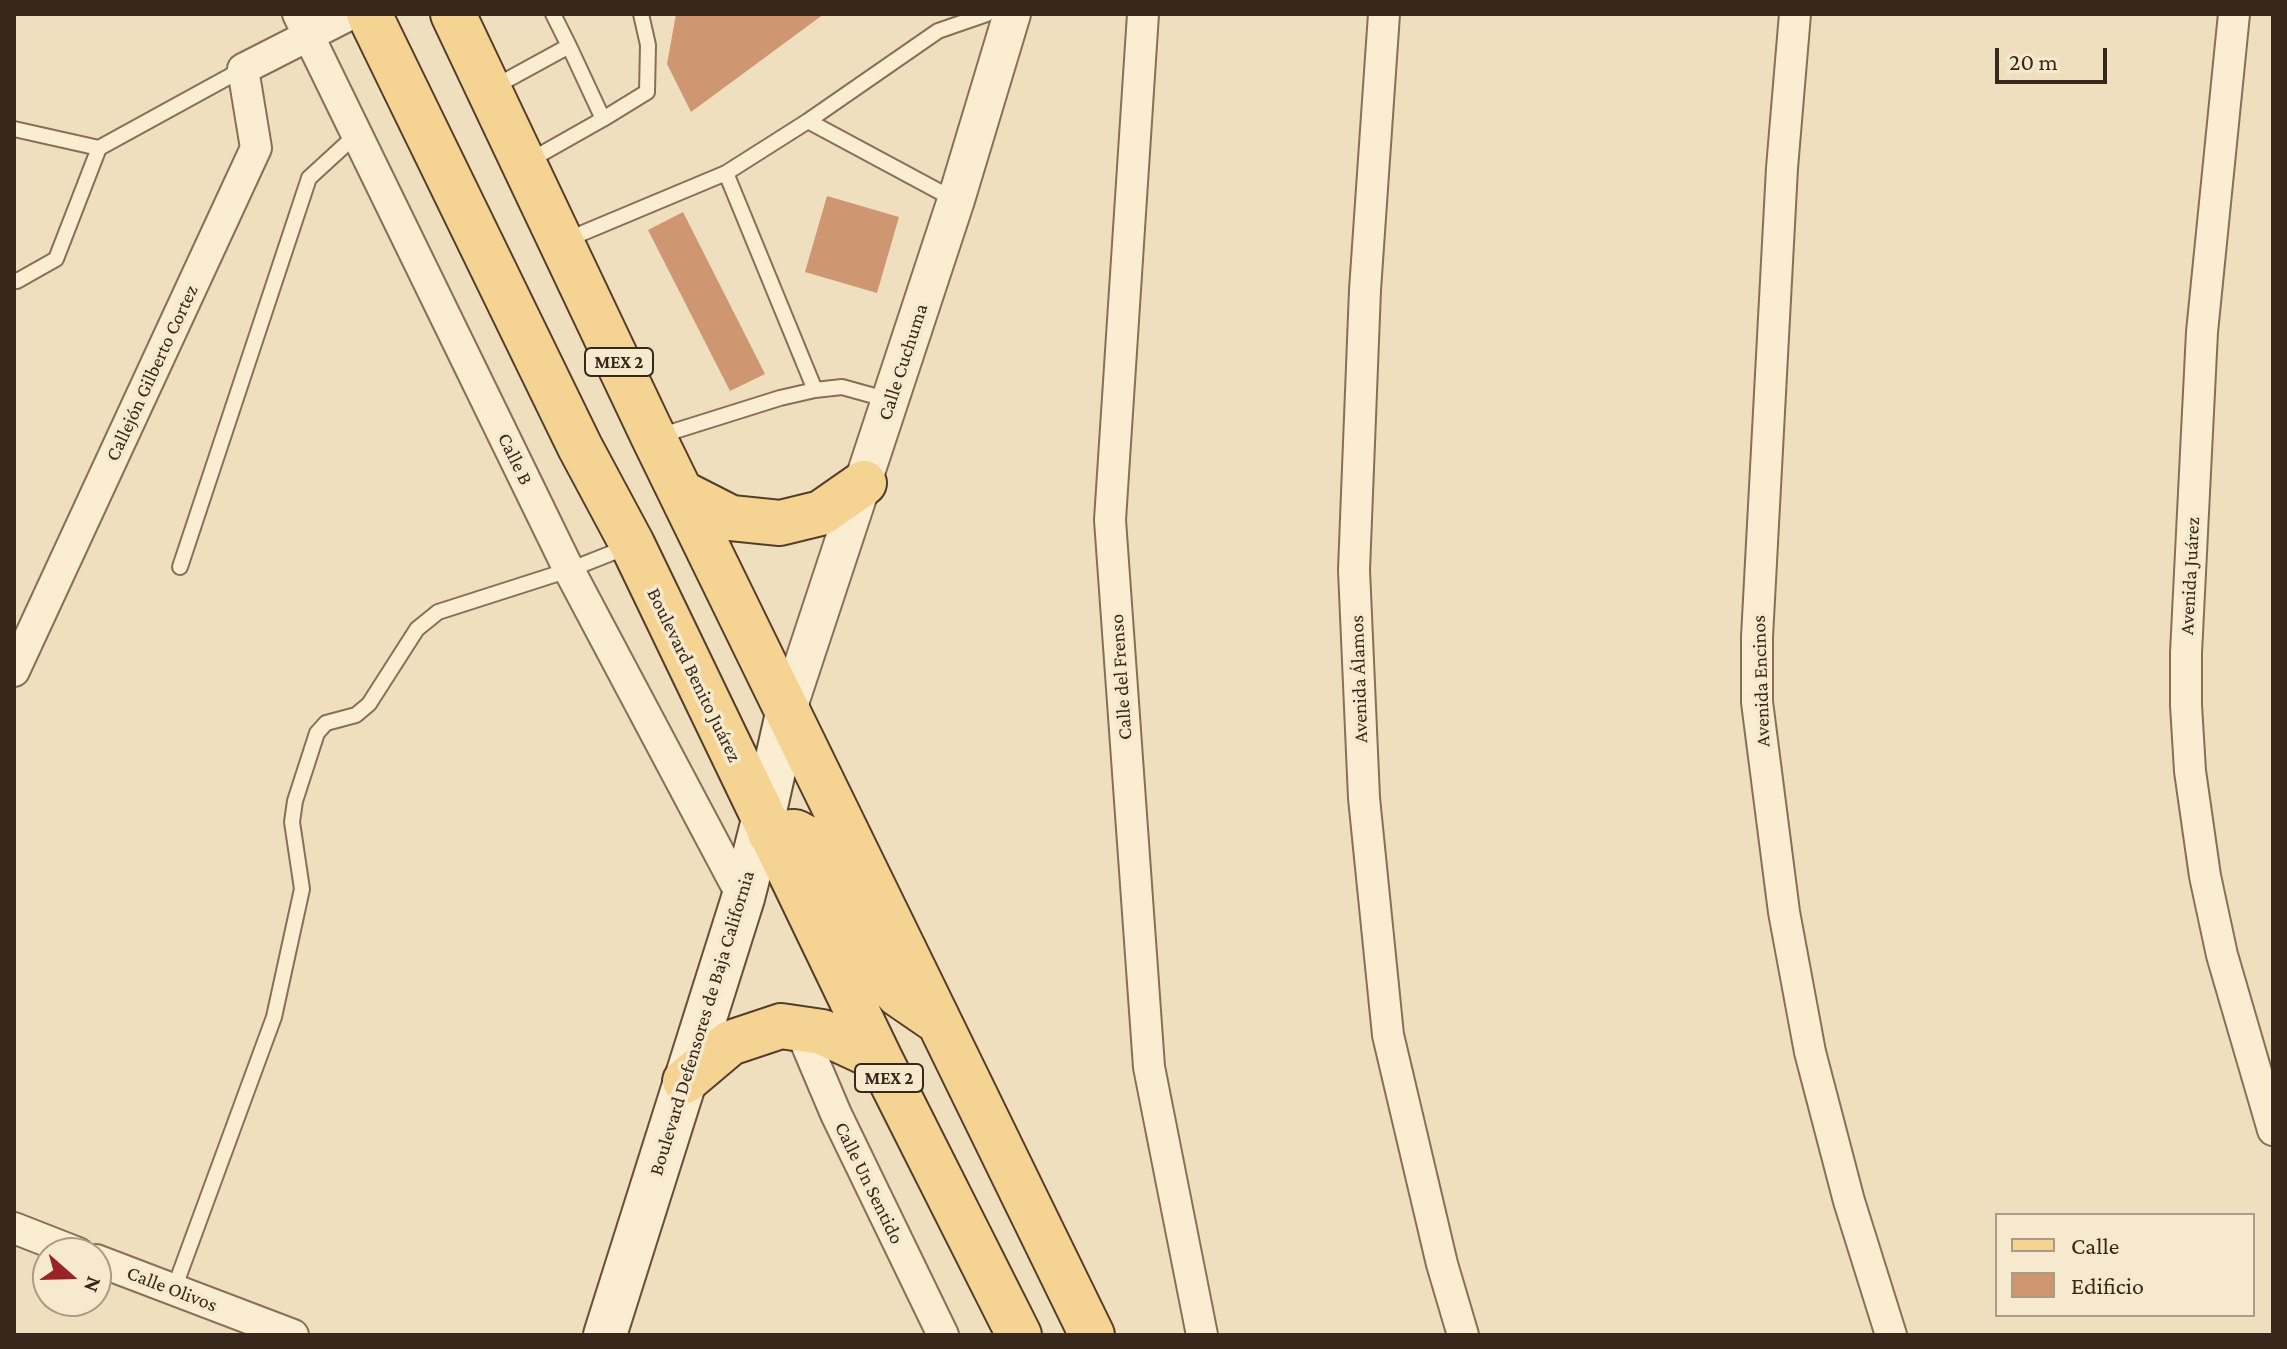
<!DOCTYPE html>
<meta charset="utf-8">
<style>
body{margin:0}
#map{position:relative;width:2287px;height:1349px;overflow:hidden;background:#efdfbe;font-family:"Crimson Pro",serif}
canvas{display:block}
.frame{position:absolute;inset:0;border:16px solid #37281b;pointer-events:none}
.legend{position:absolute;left:1995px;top:1213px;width:260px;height:104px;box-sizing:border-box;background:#f6e9cd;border:2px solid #aa9c86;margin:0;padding:10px 14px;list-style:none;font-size:24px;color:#37281b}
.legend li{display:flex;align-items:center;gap:16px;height:40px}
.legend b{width:40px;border:2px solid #aa9c86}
.north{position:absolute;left:32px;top:1237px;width:80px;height:80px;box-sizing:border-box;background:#f6e9cd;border:2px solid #aa9c86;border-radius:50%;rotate:110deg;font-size:22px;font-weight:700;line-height:32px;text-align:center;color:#37281b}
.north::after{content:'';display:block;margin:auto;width:28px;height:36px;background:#992428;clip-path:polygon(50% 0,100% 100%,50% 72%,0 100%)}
.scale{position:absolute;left:1995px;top:48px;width:112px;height:36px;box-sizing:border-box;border:4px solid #37281b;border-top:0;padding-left:10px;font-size:24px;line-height:28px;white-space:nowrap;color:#37281b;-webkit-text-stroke:6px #f6e9cd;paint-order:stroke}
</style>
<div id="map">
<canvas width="2287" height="1349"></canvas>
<div class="frame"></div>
<ul class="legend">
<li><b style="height:10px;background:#f5d493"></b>Calle</li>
<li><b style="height:22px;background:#cf9672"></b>Edificio</li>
</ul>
<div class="north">N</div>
<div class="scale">20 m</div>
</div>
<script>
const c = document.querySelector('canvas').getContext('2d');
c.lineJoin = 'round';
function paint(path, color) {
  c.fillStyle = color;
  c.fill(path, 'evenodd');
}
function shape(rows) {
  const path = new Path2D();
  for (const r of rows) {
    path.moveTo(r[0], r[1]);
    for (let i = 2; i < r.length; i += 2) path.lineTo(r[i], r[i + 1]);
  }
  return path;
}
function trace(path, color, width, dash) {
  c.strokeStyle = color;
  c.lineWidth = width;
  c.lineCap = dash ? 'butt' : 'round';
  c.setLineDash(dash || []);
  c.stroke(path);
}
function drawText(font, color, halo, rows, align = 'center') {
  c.font = font + ' "Crimson Pro",serif';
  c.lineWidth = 7;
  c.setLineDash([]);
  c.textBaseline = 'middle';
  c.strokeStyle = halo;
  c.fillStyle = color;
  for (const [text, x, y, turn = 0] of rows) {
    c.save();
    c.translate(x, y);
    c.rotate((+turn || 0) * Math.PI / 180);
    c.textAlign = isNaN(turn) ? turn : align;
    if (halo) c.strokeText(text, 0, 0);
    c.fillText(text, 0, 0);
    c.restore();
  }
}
paint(shape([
 [676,14,824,14,691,112,667,64],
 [827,196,899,217,877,293,805,272],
 [683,212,765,374,730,391,648,230]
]), '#cf9672');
const service = shape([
 [569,46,603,119,647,92,648,45,641,14],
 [494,87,569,46,553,14],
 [808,121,955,200],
 [14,129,99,148],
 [527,162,603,119],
 [726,173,808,121,938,31,987,14],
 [566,240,726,173,815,390,780,398,659,436],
 [14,280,17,281,56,259,99,148,243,69],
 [815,390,842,387,889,400],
 [180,567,309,178,357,134],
 [174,1289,274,1017,302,889,292,822,295,801,317,733,326,723,356,715,369,704,417,629,438,612,569,570,627,547]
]);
const minor = shape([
 [298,14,569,570,743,898],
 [1143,14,1110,520,1149,1067,1202,1335],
 [1384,14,1365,290,1354,570,1364,798,1388,1035,1442,1264,1463,1335],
 [1795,14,1782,168,1757,637,1757,702,1784,912,1810,1052,1849,1201,1891,1335],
 [2234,14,2202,332,2186,653,2186,705,2190,771,2205,876,2222,955,2273,1130],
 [14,671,256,148,243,69,351,14],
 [800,1029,836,1114,943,1335],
 [14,1228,78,1253],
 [96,1260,293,1335]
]);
const tertiary = shape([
 [788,709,956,200,1012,14]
]);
const secondary = shape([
 [605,1335,743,898,763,820,788,709]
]);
const primary = shape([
 [369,14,580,447,632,544,880,1059,1019,1335],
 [453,14,654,438,1092,1335],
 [682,493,731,518,780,523,821,513,864,483],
 [770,833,795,832,812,841,836,884,882,977,898,994,933,1018],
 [685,1081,730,1043,781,1026,822,1032,880,1059]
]);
trace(service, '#886f56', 18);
trace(minor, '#886f56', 34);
trace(tertiary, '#886f56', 40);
trace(secondary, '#695039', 46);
trace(primary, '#553d2b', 48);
trace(service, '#faedd1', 14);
trace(minor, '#faedd1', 30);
trace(tertiary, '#faedd1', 36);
trace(secondary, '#faedd1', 42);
trace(primary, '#f5d493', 44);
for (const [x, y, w] of [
 [619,362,68],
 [889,1078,68]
]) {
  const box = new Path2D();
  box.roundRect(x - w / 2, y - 14, w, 28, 6);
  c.fillStyle = '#f6e9cd';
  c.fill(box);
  trace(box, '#37281b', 2);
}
drawText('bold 18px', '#37281b', null, [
 ["MEX 2",619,362],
 ["MEX 2",889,1078]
]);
drawText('20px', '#37281b', '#f6e9cd', [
 ["Calle Cuchuma",903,362,-72],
 ["Callejón Gilberto Cortez",152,373,-65],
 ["Calle B",515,459,64],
 ["Avenida Juárez",2190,576,-87],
 ["Boulevard Benito Juárez",694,675,64],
 ["Calle del Frenso",1121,677,-94],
 ["Avenida Álamos",1359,679,-92],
 ["Avenida Encinos",1761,681,-92],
 ["Boulevard Defensores de Baja California",702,1023,-73],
 ["Calle Un Sentido",869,1183,64],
 ["Calle Olivos",172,1289,21]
]);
</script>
